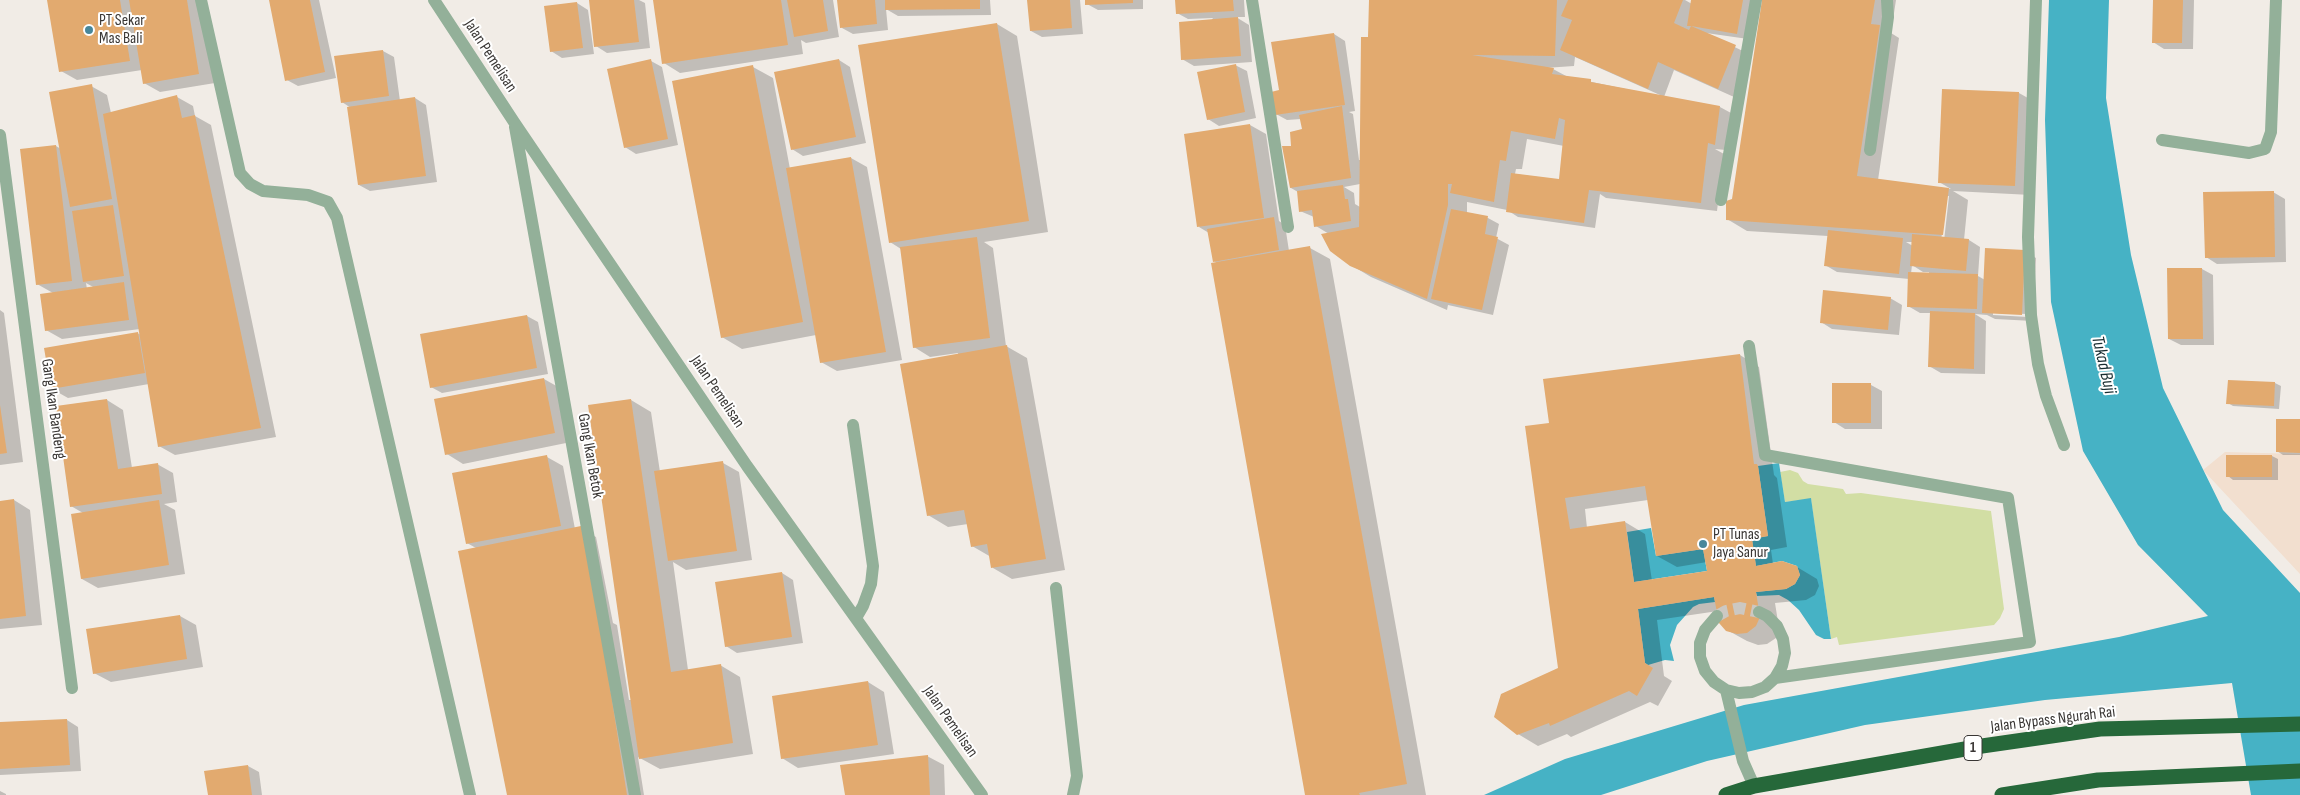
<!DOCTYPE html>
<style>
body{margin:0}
canvas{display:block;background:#f1ece6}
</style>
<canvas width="2300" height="795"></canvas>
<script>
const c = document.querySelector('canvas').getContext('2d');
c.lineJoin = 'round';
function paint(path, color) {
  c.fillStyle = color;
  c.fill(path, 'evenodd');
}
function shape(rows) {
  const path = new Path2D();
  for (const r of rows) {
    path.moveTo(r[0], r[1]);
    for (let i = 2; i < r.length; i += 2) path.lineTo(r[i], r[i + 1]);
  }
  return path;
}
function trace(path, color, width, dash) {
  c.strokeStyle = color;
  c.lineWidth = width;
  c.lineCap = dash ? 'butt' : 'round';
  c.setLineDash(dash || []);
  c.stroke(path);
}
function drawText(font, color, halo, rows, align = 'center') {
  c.font = font + ' "Sofia Sans Condensed",sans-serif';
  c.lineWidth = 4;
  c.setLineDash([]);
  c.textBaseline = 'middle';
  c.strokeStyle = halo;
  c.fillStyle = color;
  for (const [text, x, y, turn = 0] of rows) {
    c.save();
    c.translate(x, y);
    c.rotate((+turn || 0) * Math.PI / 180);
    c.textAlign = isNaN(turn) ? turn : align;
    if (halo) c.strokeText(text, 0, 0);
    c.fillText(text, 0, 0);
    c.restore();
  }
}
paint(shape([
 [2225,452,2300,454,2300,574,2203,470]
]), '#f2dfcf');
paint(shape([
 [1790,470,1798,473,1803,481,1808,484,1843,489,1846,494,1861,493,1991,511,2004,609,2000,618,1994,625,1839,645,1837,637,1831,639,1811,499,1785,502,1780,472]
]), '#d2dea4');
paint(shape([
 [2049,0,2109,0,2106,98,2131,255,2163,388,2223,510,2300,593,2300,795,2251,795,2232,683,2045,700,1865,725,1707,761,1601,795,1484,795,1565,759,1744,705,2119,637,2208,616,2138,545,2083,451,2051,302,2045,120],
 [1779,463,1785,502,1811,498,1831,639,1824,639,1816,635,1799,610,1788,600,1779,595,1757,596,1756,592,1786,589,1795,584,1800,575,1797,566,1782,561,1756,566,1752,539,1768,536,1758,466],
 [1651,528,1656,556,1703,549,1707,571,1634,582,1627,532],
 [1714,597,1715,602,1699,604,1693,607,1677,625,1670,645,1674,661,1665,660,1648,665,1645,663,1638,609]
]), '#46b2c5');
paint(shape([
 [49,0,201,0,215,83,160,92,144,83,142,70,77,80,61,71],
 [270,0,319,0,336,78,298,86,287,80],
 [590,0,639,0,645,3,650,48,607,53,596,46],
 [654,0,833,0,839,37,806,43,801,40,803,54,680,73,664,63],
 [838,0,990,0,991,15,898,16,886,9,888,30,853,34,842,28],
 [1028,0,1080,0,1083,34,1042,37,1031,31],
 [1086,0,1143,0,1143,9,1098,10,1087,4],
 [1176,0,1244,0,1245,17,1236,17,1249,25,1252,62,1194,66,1182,59,1213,18,1188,19,1177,13],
 [1370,0,1685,0,1692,4,1693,0,1755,0,1748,39,1706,33,1751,55,1734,97,1674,70,1664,97,1720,107,1731,113,1726,150,1715,149,1724,154,1717,211,1606,198,1600,194,1595,228,1518,217,1507,210,1467,202,1467,213,1488,218,1499,224,1496,238,1509,245,1493,315,1448,305,1447,310,1371,277,1351,265,1329,234,1316,226,1314,217,1300,211,1298,192,1291,188,1292,147,1304,130,1301,119,1287,120,1276,114,1334,34,1345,41,1355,111,1349,112,1353,114,1359,160,1361,160,1370,38],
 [1575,57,1660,95,1659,96,1568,77,1553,69,1545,68,1574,66],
 [1527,139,1564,146,1560,180,1515,174,1516,169,1522,169],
 [1360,184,1360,207,1355,204,1354,193,1344,187],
 [1763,0,1896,0,1891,33,1899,38,1878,180,1951,189,1939,182,2019,93,2035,102,2031,195,1953,191,1968,200,1964,240,1969,240,1980,247,1978,276,1985,280,2025,251,2036,258,2033,321,1995,319,1987,315,1975,314,1986,321,1985,374,1941,373,1929,366,1931,313,1920,313,1908,306,1909,279,1837,272,1825,265,1828,236,1747,231,1727,219,1734,200],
 [1947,196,1949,196,1944,241,1941,241],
 [1906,242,1913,242,1913,246],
 [1912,265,1923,272,1929,272,1929,274,1911,274],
 [1993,313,2028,314,2028,317,1993,315],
 [2154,0,2194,0,2193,49,2164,49,2153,42],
 [577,3,588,10,594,54,562,58,551,51],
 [997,24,1017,36,1048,232,984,242,993,248,1006,346,1027,358,1065,570,1012,579,993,568,991,557,972,546,968,524,948,527,928,515,958,355,958,353,930,357,914,347,901,249,890,242,860,46],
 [383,51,394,57,400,101,415,98,426,105,437,182,370,191,359,185,351,108,342,102],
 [839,60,850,67,866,143,803,156,792,149],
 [651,61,662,67,678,145,636,154,625,147],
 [1235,65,1247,71,1256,118,1219,126,1208,119],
 [753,67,773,78,790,169,851,158,867,167,902,360,837,371,821,362,816,335,742,349,722,337],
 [91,86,107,95,111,113,177,97,193,106,195,116,211,125,276,437,175,455,159,446,149,384,68,398,52,389,137,333,141,335,140,329,62,339,46,330,53,293,37,284,56,146,61,149],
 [86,283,95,288,87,289],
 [1250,125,1266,134,1279,221,1285,225,1289,251,1310,248,1330,259,1426,795,1306,795,1217,263,1214,261,1209,233,1199,227],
 [2273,192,2285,199,2286,262,2217,264,2206,257],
 [2202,269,2213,275,2214,345,2181,345,2169,339],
 [1890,298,1902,305,1899,335,1832,329,1821,322],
 [0,310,4,313,23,462,0,465],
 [527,316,538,322,548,374,442,393,431,387],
 [1740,355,1759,367,1774,475,1777,478,1787,547,1771,550,1773,564,1797,567,1817,579,1819,586,1815,595,1806,600,1775,603,1779,628,1776,638,1767,644,1758,645,1747,641,1727,630,1718,611,1657,620,1664,676,1672,681,1658,706,1650,702,1571,737,1567,734,1538,746,1518,734,1559,669,1551,424],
 [1648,500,1657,556,1677,567,1707,562,1708,572,1652,581,1645,534,1625,522,1587,528,1585,509],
 [544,379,560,388,571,442,463,464,447,454],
 [2229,381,2275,383,2281,386,2279,409,2233,406,2228,403],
 [1871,385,1882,391,1882,429,1845,429,1834,422],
 [107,400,123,410,132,468,157,464,173,473,177,502,164,504,175,510,185,574,98,588,82,579,83,513,71,506],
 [631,400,651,412,660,472,723,463,739,472,752,560,686,570,673,562,688,670,720,665,740,677,753,754,660,769,638,757,644,795,508,795,476,548,467,543,547,457,563,466,575,529,580,528,596,537,613,623,617,625,629,700,632,700],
 [2300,420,2300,455,2283,455,2277,451],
 [2228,456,2272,456,2278,459,2278,480,2233,480,2228,476],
 [14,500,30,510,42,625,0,629,0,502],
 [782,573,793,580,803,643,737,653,726,646],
 [180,616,196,625,203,667,111,682,94,673],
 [868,682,884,692,894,754,798,768,782,758],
 [67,720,78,727,81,771,0,775,0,723],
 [927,756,944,765,945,795,846,795],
 [248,766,259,772,262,795,209,795],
 [0,791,6,794,6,795,0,795]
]), '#0003');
paint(shape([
 [47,0,120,0,130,61,59,72],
 [129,0,187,0,199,74,143,84],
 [269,0,310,0,325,72,285,81],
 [589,0,634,0,639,42,594,47],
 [653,0,781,0,788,45,662,64],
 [787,0,823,0,828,31,794,37],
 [837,0,875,0,877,24,840,28],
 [885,0,980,0,980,9,885,10],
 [1027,0,1070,0,1072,28,1030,31],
 [1085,0,1133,0,1133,3,1085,5],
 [1175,0,1233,0,1234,11,1176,14],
 [1369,0,1557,0,1555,56,1472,55,1554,68,1552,74,1591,79,1591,82,1720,106,1715,145,1708,143,1701,203,1589,190,1584,223,1506,212,1511,173,1559,179,1565,120,1559,118,1555,139,1511,131,1506,161,1500,160,1494,202,1450,193,1452,184,1448,184,1448,205,1427,299,1350,266,1330,251,1321,234,1359,227,1361,37,1368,37],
 [1568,0,1683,0,1674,23,1689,30,1691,26,1687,26,1691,0,1743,0,1737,34,1691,26,1736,45,1718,89,1658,62,1648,89,1560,50,1572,20,1561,16],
 [1762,0,1875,0,1871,24,1880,25,1857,176,1949,188,1943,235,1726,220,1726,201,1732,199],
 [2153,0,2183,0,2182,43,2152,43],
 [577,2,583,48,550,52,544,6],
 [1238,17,1241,56,1181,60,1179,22],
 [997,23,1029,221,889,243,858,45],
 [1334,33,1345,105,1275,115,1271,92,1279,90,1271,42],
 [383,50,389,96,341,103,334,56],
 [651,59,668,139,624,148,607,69],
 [839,59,856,137,791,150,774,72],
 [1236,64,1245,112,1207,120,1197,72],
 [753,65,803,322,721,338,672,81],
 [92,84,112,199,70,207,49,92],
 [1942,89,2019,92,2015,186,1938,183],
 [177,95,182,118,195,115,261,428,158,447,103,114],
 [415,97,426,176,358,185,347,107],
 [1342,106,1351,178,1290,188,1282,146,1291,146,1290,132,1302,129,1299,115],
 [1250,124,1264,218,1197,227,1184,134],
 [56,145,72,281,36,285,20,149],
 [851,157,886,352,820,363,786,168],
 [1343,185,1345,199,1348,199,1351,221,1314,227,1312,210,1299,212,1297,191],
 [2274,191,2275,257,2205,258,2203,192],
 [113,205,124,276,83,282,72,211],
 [1451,209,1488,216,1485,234,1498,237,1482,310,1431,299],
 [1274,217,1279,250,1213,262,1207,229],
 [1828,230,1903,238,1899,274,1824,266],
 [1912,234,1969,239,1966,271,1910,266],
 [977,237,990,338,913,348,900,247],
 [1310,246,1407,784,1359,793,1360,795,1305,795,1211,263],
 [1985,248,2025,250,2022,315,1982,313],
 [2167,268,2202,268,2203,339,2168,339],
 [1908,272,1978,274,1977,309,1907,307],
 [124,282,129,320,45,331,40,294],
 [1823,290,1891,297,1888,330,1820,323],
 [1930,311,1975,313,1974,369,1928,367],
 [527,315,537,368,430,388,420,334],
 [138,332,145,373,51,389,44,348],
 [1007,345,1046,559,991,568,987,544,971,547,964,510,927,516,900,364],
 [1740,354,1754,464,1757,464,1758,466,1768,536,1752,539,1756,566,1782,561,1797,566,1800,575,1795,584,1786,589,1756,592,1760,617,1756,626,1747,633,1737,634,1726,631,1719,623,1714,597,1638,609,1645,663,1653,668,1637,696,1629,691,1550,726,1549,723,1517,735,1494,717,1501,694,1558,668,1525,426,1549,423,1543,379],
 [1645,486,1656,556,1703,549,1707,571,1634,582,1625,521,1570,529,1565,498],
 [544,378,555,433,445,455,434,399],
 [2228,380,2275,382,2274,406,2226,404],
 [1832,383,1871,383,1871,423,1832,423],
 [107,399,118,469,158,463,162,494,70,507,56,406],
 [631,399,671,672,721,664,733,743,639,759,588,405],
 [0,405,7,453,0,454],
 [2276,419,2300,419,2300,453,2276,452],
 [547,455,561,526,466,544,452,473],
 [2226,455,2272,455,2272,477,2226,477],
 [723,461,737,551,668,561,654,471],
 [14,499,26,616,0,619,0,501],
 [159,500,169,565,81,579,71,514],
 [581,526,598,612,627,795,507,795,458,551],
 [782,572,792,637,725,647,715,582],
 [180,615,187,659,93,674,86,629],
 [868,681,878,745,781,759,772,696],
 [67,719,70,765,0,769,0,722],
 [928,755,930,795,845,795,840,765],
 [248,765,252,795,208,795,204,771]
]), '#e2aa6f');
trace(shape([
 [1717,616,1726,611,1740,608,1759,612]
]), '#ccc8c2', 12, [12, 6]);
trace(shape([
 [201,0,240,173,250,184,263,191,308,195,328,202,337,218,470,795],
 [434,0,514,122,747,466,982,795],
 [1252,0,1288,227],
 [2036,0,2028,237,2031,315,2038,364,2046,396,2064,445],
 [515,127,635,795],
 [0,135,72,688],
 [2162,140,2249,153,2265,149,2271,132,2276,0],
 [1870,150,1888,17,1887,0],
 [1721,200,1756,0],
 [1749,346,1765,455,2008,498,2030,642,1775,678],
 [853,425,873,566,871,584,863,606,856,618],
 [1056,588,1077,776,1073,795],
 [1717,616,1705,630,1700,643,1700,657,1705,671,1714,682,1726,690,1739,693,1752,692,1765,687,1775,678,1782,666,1785,653,1783,639,1777,626,1767,616,1759,612],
 [1726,690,1743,761,1754,786]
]), '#93b099', 12);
trace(shape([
 [1726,795,1754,786,1982,746,2100,729,2300,724],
 [2002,795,2098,780,2300,771]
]), '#26683a', 15);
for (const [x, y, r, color] of [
 [89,30,5,"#47879b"],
 [1703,544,5,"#47879b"]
]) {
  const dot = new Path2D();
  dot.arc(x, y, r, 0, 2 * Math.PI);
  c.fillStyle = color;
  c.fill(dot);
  trace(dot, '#fff', 2);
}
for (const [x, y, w] of [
 [1973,748,18]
]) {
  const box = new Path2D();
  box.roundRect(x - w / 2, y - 12.5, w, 25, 4);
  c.fillStyle = '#fff';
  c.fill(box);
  trace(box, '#393634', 1);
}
drawText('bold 15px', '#393634', null, [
 ["1",1973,748]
]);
drawText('16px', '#393634', '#fff', [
 ["PT Sekar",99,21],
 ["Mas Bali",99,39],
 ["PT Tunas",1713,535],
 ["Jaya Sanur",1713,553]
], 'left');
drawText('16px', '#393634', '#fff', [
 ["Jalan Pemelisan",490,56,57],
 ["Jalan Pemelisan",717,392,56],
 ["Gang Ikan Bandeng",53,409,82],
 ["Gang Ikan Betok",590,456,80],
 ["Jalan Bypass Ngurah Rai",2053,720,-7],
 ["Jalan Pemelisan",950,722,55]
]);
drawText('italic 18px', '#192d31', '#fff', [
 ["Tukad Buji",2103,365,77]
]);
</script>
